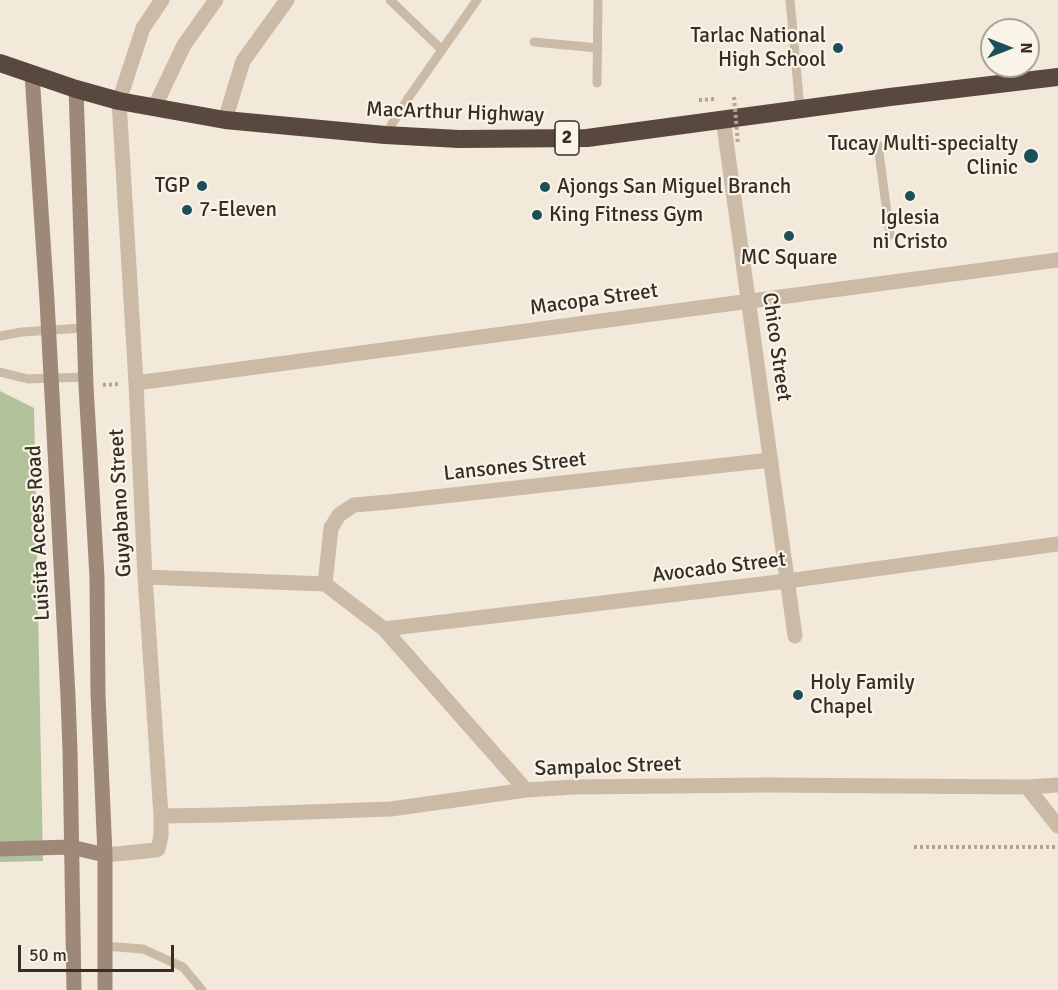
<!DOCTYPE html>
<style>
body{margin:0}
#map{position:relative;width:1058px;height:990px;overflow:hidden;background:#f2e9db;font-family:Signika,sans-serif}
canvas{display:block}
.north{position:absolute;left:980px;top:18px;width:60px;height:60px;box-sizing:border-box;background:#faf3e7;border:2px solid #aca49a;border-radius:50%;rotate:90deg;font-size:16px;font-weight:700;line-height:24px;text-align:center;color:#362d27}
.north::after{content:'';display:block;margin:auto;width:21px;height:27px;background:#1c5059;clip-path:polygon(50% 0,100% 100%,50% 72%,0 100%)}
.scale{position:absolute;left:18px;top:945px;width:156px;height:27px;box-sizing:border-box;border:3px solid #362d27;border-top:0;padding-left:8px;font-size:18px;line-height:21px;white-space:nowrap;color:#362d27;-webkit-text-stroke:4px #faf3e7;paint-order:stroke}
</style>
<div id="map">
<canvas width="1058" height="990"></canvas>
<div class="north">N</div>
<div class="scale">50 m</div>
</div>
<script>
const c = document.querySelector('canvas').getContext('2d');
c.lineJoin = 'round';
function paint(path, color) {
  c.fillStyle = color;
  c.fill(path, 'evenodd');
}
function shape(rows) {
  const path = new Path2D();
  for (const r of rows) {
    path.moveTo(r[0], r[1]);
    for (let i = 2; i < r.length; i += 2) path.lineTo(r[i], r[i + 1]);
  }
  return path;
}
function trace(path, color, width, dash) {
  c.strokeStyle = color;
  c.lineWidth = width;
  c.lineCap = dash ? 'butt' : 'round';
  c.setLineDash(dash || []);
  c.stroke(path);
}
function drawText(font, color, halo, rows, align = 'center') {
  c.font = font + ' Signika,sans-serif';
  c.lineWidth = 4.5;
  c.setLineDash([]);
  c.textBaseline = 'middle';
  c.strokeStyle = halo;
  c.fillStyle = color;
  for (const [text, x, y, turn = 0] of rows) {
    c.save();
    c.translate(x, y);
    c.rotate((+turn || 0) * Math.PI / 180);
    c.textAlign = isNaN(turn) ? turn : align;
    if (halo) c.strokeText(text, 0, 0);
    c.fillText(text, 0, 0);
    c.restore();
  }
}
paint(shape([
 [0,391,34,408,43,861,0,862]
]), '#b1c19a');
trace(shape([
 [699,100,716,99],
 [103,385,120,384],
 [914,847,1058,847]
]), '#b6a490', 4, [3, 3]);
trace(shape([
 [390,0,442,50],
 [790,0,800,109],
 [534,42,598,48],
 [597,83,598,0],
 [385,135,409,97,477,0],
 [878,145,890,235],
 [0,336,22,332,83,328],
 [0,372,28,379,85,377],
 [104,946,143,949,183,967,202,990]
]), '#cabaa6', 9);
trace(shape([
 [155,106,184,45,216,0],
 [723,119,795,636],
 [225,120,243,61,287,0],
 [136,383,1058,260],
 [145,577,325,584,384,629,526,790],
 [325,584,331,528,339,515,354,505,389,502,771,460],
 [384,629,787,581,1058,544],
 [1027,787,1058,826],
 [161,816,223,815,391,809,526,790,574,787,768,785,1027,787,1058,785],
 [105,855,156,850,158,849,161,836,161,816,145,577,136,383,119,101,143,28,162,0]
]), '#cabaa6', 15);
trace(shape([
 [32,74,47,301,68,696,70,750,74,990],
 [76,89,86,386,97,577,98,694,105,855,105,990],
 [0,849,71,847,105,855]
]), '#9e8978', 15);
trace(shape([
 [0,63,76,89,119,101,225,120,385,135,459,139,587,138,890,97,1058,77]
]), '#58483e', 18);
trace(shape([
 [734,97,738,144]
]), '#b6a490', 4, [3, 3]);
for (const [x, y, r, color] of [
 [838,48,6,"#1c5059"],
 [1031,156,8,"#1c5059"],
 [202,186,6,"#1c5059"],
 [545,187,6,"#1c5059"],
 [910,196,6,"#1c5059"],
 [187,210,6,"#1c5059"],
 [537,215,6,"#1c5059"],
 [789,236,6,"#1c5059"],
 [798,695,6,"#1c5059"]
]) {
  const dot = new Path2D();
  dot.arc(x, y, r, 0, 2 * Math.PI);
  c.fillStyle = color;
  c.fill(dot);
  trace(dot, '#faf3e7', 2);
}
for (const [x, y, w] of [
 [567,138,24]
]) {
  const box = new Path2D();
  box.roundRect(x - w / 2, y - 17, w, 34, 4.5);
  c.fillStyle = '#faf3e7';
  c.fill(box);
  trace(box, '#362d27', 1.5);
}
drawText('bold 20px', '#362d27', null, [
 ["2",567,138]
]);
drawText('21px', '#362d27', '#faf3e7', [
 ["Tarlac National",826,36,"right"],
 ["High School",826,60,"right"],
 ["Tucay Multi-specialty",1018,144,"right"],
 ["Clinic",1018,168,"right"],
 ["TGP",190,186,"right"],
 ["Ajongs San Miguel Branch",557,187],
 ["7-Eleven",199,210],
 ["King Fitness Gym",549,215],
 ["Iglesia",910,218,"center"],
 ["ni Cristo",910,242,"center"],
 ["MC Square",789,258,"center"],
 ["Holy Family",810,683],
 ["Chapel",810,707]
], 'left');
drawText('21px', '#362d27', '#faf3e7', [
 ["MacArthur Highway",455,113,2],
 ["Macopa Street",594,300,-8],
 ["Chico Street",776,347,82],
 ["Lansones Street",515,467,-6],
 ["Guyabano Street",121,503,-93],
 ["Luisita Access Road",39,533,-93],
 ["Avocado Street",719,568,-7],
 ["Sampaloc Street",608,767,-2]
]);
</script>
